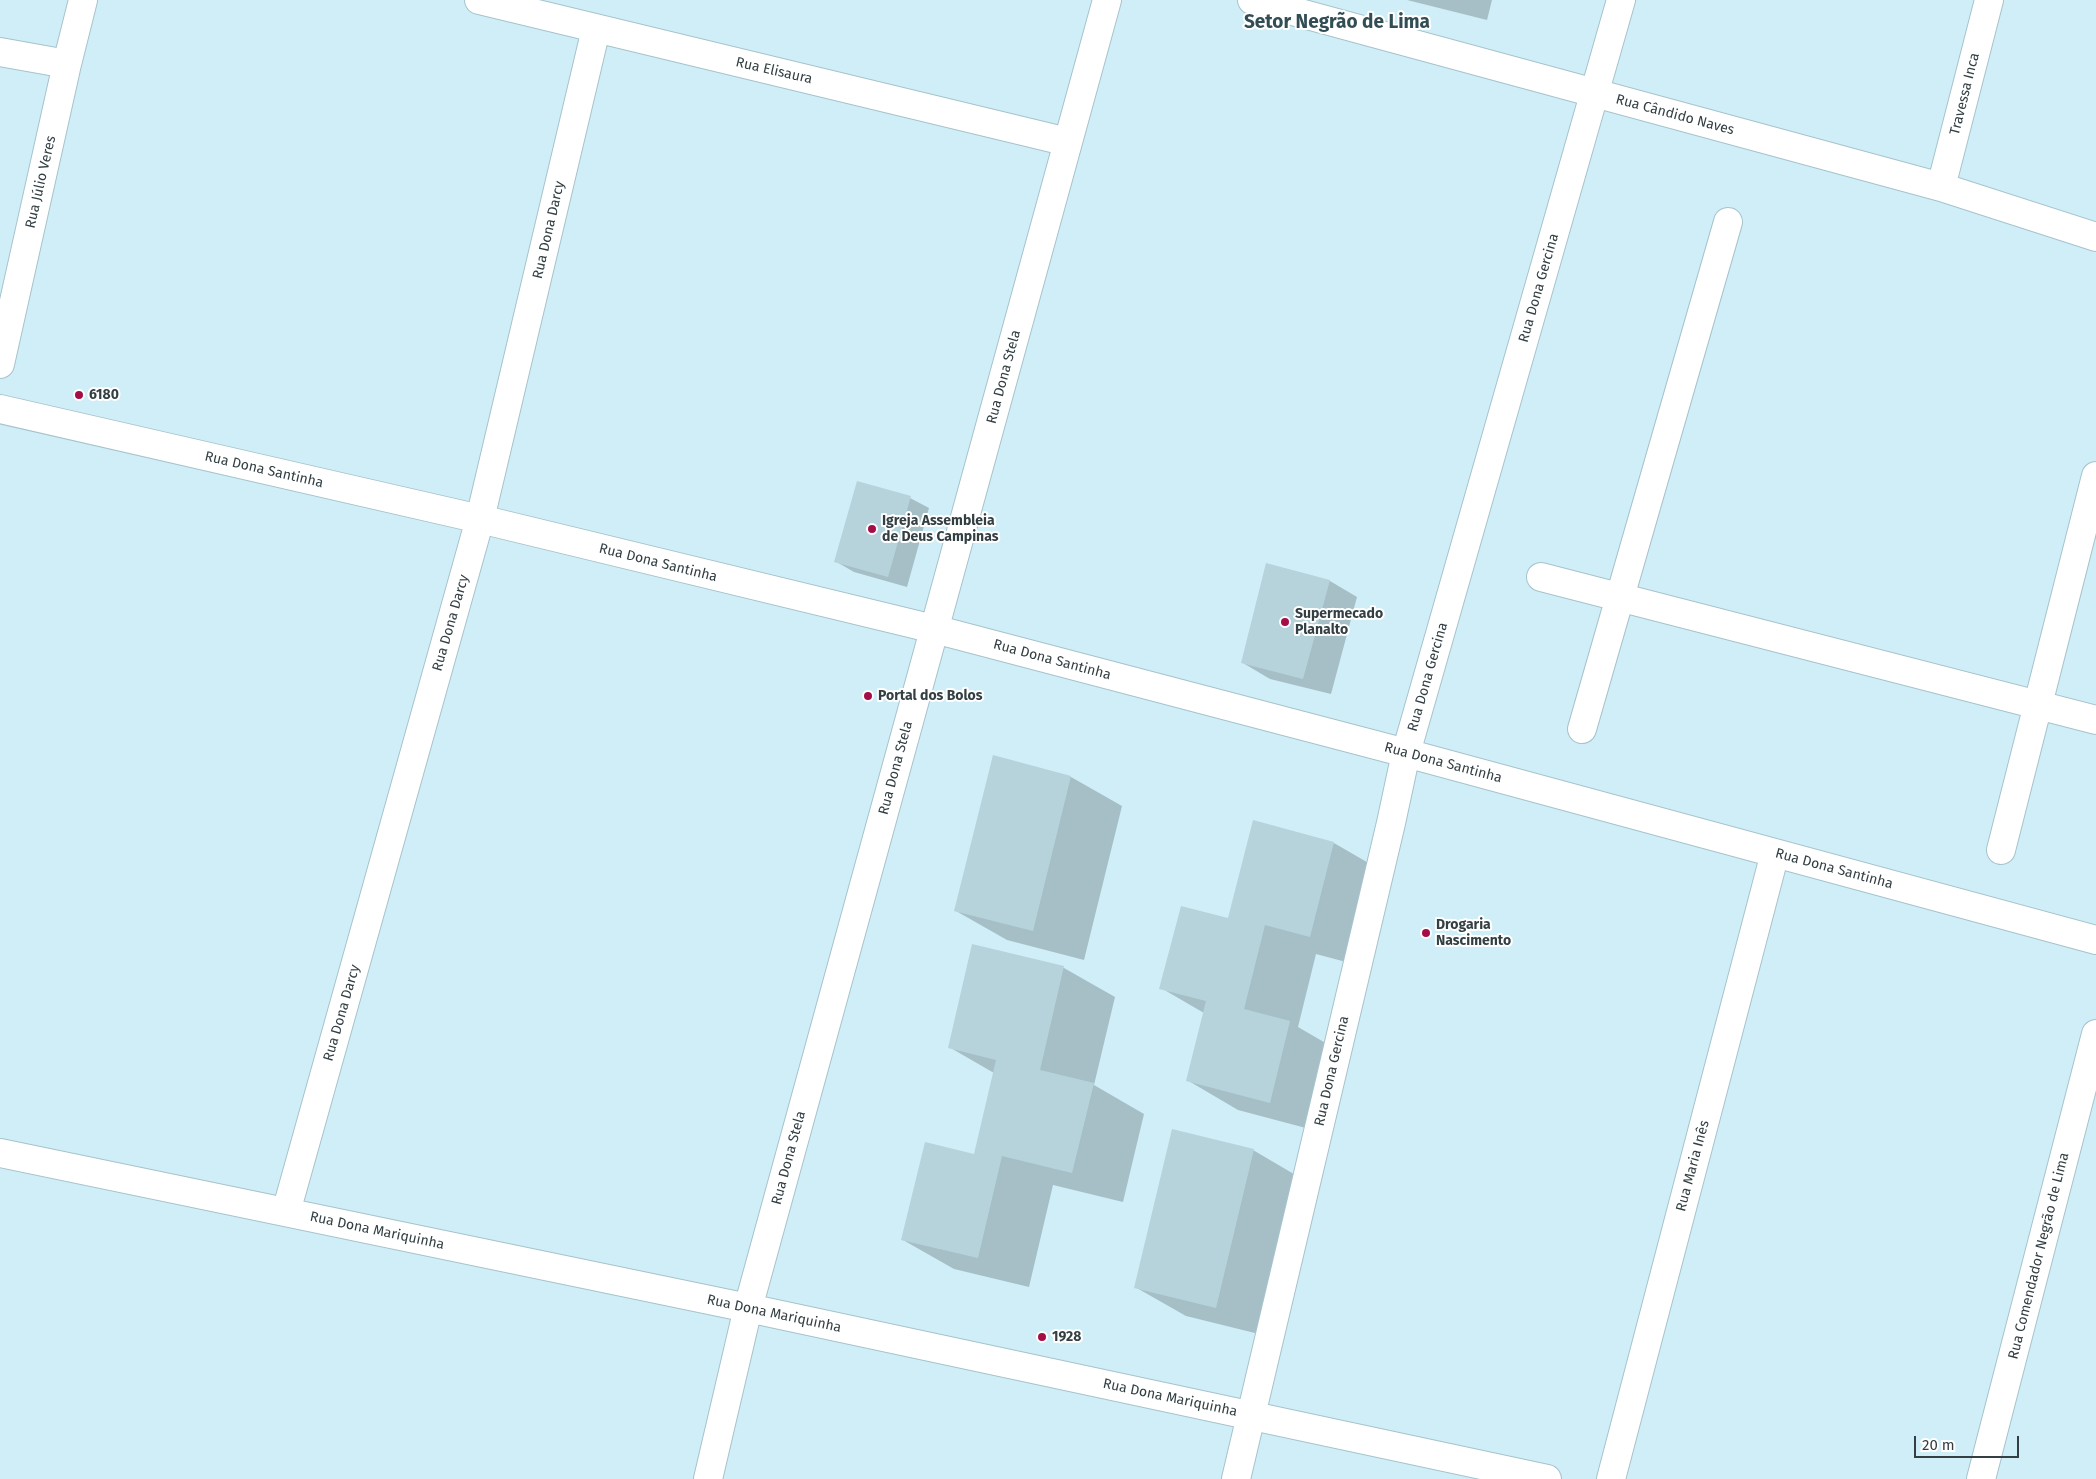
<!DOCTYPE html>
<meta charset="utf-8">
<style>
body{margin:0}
#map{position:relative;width:2096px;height:1479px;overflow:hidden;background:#d0eef7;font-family:"Fira Sans",sans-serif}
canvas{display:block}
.scale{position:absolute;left:1914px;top:1436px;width:105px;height:22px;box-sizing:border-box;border:2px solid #333f43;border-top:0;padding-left:6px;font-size:15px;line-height:18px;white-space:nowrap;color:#333f43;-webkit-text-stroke:4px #fff;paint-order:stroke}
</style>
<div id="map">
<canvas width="2096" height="1479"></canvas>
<div class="scale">20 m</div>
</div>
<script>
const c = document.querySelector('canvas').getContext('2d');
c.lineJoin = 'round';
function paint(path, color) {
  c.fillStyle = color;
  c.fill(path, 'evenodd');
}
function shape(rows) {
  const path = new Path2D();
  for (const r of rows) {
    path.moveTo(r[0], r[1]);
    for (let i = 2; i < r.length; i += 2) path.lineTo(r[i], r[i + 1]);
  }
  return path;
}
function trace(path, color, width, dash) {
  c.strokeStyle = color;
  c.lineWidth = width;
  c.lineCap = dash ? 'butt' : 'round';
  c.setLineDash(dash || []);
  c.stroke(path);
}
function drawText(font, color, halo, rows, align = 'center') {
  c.font = font + ' "Fira Sans",sans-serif';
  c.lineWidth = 4;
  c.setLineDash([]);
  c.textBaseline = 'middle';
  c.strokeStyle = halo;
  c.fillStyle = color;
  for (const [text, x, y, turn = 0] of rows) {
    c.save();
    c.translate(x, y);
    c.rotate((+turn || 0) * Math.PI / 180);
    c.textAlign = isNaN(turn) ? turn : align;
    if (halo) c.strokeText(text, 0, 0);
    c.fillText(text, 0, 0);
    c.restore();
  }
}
paint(shape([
 [1407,0,1492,0,1487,20],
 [910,498,929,508,907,587,854,572,835,561],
 [1267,564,1330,581,1357,597,1331,694,1270,679,1243,663],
 [993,757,1071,777,1122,806,1084,960,1007,940,956,911],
 [1334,843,1384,872,1361,966,1316,954,1298,1027,1341,1052,1321,1132,1238,1110,1187,1080,1204,1013,1161,988,1228,920],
 [973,946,1064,968,1115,997,1094,1085,1144,1114,1123,1202,1053,1185,1029,1287,954,1269,903,1240,975,1156,994,1073,949,1047],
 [1253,1150,1304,1180,1267,1336,1186,1316,1135,1287]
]), '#0003');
paint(shape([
 [857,481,911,496,888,577,834,562],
 [1266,563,1330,580,1303,679,1241,663],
 [993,755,1071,776,1033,931,954,911],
 [1253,820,1334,842,1310,937,1265,925,1244,1009,1290,1021,1270,1103,1186,1081,1206,1001,1159,989,1181,906,1228,918],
 [972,944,1064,966,1040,1070,1094,1083,1072,1173,1002,1156,978,1258,901,1240,925,1142,974,1154,996,1060,948,1048],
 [1172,1129,1254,1149,1216,1308,1134,1288]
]), '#b6d3dc');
const minor = shape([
 [479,0,1068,142],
 [1252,0,1941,187,2096,237],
 [0,52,67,64],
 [1941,187,1989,0],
 [0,364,67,64,83,0],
 [0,409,480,519,934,629,1406,753,2096,940],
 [1541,577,2096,720],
 [1582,729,1728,222],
 [2001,850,2096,476],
 [0,1153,748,1308,1547,1479],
 [286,1212,480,519,596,29],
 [708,1479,748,1308,1107,0],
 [1236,1479,1391,823,1406,753,1621,0],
 [1611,1479,1775,853],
 [1981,1479,2096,1034]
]);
trace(minor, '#a6c3cc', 30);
trace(minor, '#fff', 28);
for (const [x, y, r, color] of [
 [79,395,5,"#a40d47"],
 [872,529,5,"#a40d47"],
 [1285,622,5,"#a40d47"],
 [868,696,5,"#a40d47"],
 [1426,933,5,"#a40d47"],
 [1042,1337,5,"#a40d47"]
]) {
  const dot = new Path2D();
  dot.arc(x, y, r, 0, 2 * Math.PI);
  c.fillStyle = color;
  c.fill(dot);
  trace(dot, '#fff', 2);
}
drawText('14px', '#333f43', '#fff', [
 ["Rua Elisaura",774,71,13],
 ["Travessa Inca",1965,94,-76],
 ["Rua Cândido Naves",1675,115,15],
 ["Rua Júlio Veres",41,182,-77],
 ["Rua Dona Darcy",549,230,-77],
 ["Rua Dona Gercina",1539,288,-74],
 ["Rua Dona Stela",1004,377,-75],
 ["Rua Dona Santinha",264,470,13],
 ["Rua Dona Santinha",658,563,14],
 ["Rua Dona Darcy",451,623,-74],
 ["Rua Dona Santinha",1052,660,15],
 ["Rua Dona Gercina",1428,677,-74],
 ["Rua Dona Santinha",1443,763,15],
 ["Rua Dona Stela",896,768,-75],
 ["Rua Dona Santinha",1834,869,15],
 ["Rua Dona Darcy",342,1013,-74],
 ["Rua Dona Gercina",1332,1071,-77],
 ["Rua Dona Stela",789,1158,-75],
 ["Rua Maria Inês",1693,1166,-75],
 ["Rua Dona Mariquinha",377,1231,12],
 ["Rua Comendador Negrão de Lima",2039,1256,-76],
 ["Rua Dona Mariquinha",774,1314,12],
 ["Rua Dona Mariquinha",1170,1398,12]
]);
drawText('bold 14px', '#333f43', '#fff', [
 ["6180",89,395],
 ["Igreja Assembleia",882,521],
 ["de Deus Campinas",882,537],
 ["Supermecado",1295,614],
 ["Planalto",1295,630],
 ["Portal dos Bolos",878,696],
 ["Drogaria",1436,925],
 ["Nascimento",1436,941],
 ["1928",1052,1337]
], 'left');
drawText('bold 19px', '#334d55', '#fff', [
 ["Setor Negrão de Lima",1337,23]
]);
</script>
